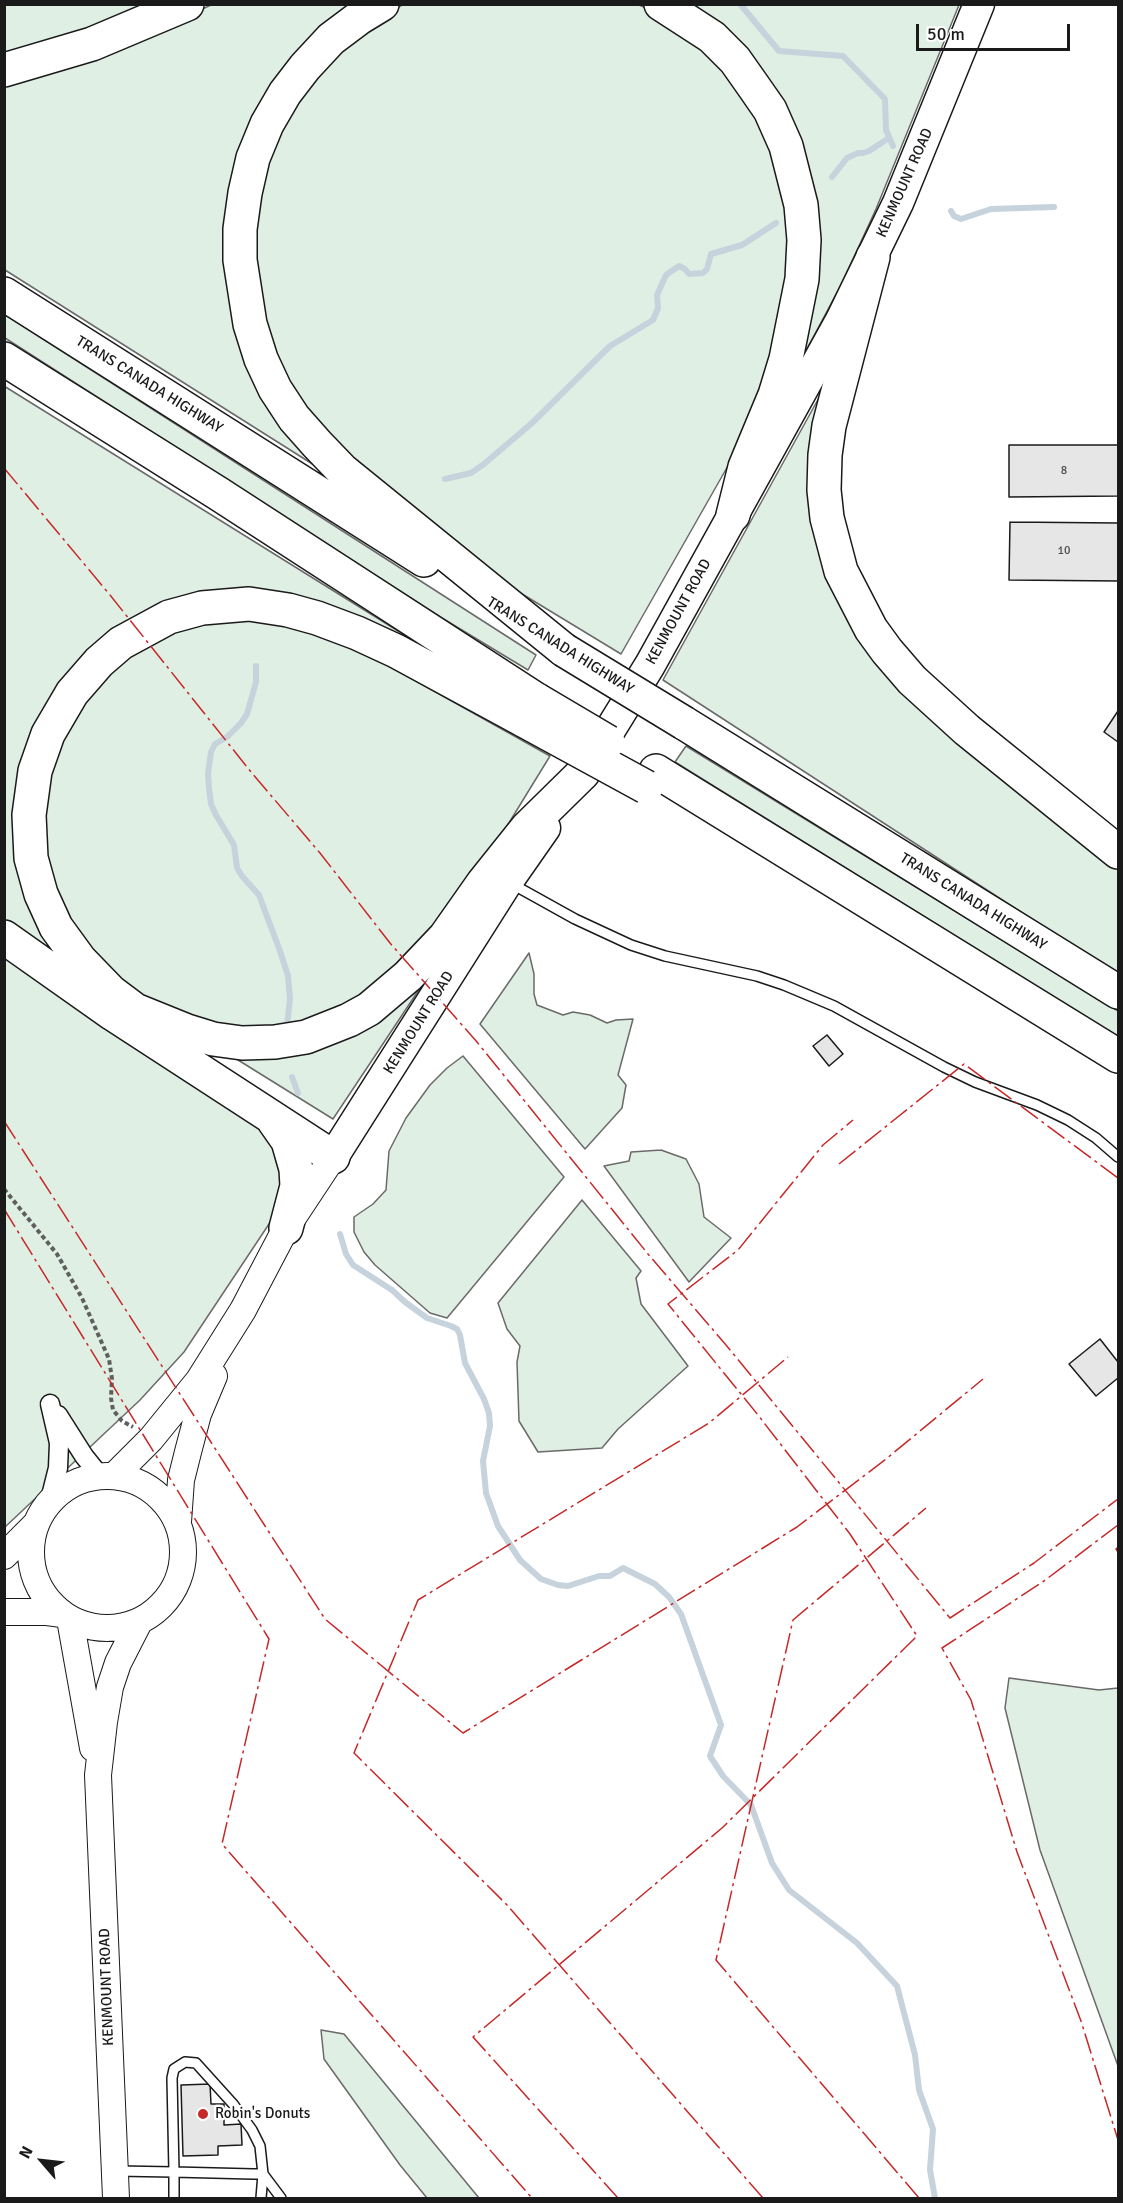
<!DOCTYPE html>
<style>
body{margin:0}
#map{position:relative;width:1123px;height:2203px;overflow:hidden;background:#fff;font-family:Signika,sans-serif}
canvas{display:block}
.frame{position:absolute;inset:0;border:6px solid #1a1a1a;pointer-events:none}
.north{position:absolute;left:12px;top:2131px;width:60px;height:60px;-webkit-text-stroke:4px #fff;paint-order:stroke;rotate:298deg;font-size:16px;font-weight:700;line-height:24px;text-align:center;color:#1a1a1a}
.north::after{content:'';display:block;margin:auto;width:21px;height:27px;background:#1a1a1a;clip-path:polygon(50% 0,100% 100%,50% 72%,0 100%)}
.scale{position:absolute;left:916px;top:24px;width:154px;height:27px;box-sizing:border-box;border:3px solid #1a1a1a;border-top:0;padding-left:8px;font-size:18px;line-height:21px;white-space:nowrap;color:#1a1a1a;-webkit-text-stroke:4px #fff;paint-order:stroke}
</style>
<div id="map">
<canvas width="1123" height="2203"></canvas>
<div class="frame"></div>
<div class="north">N</div>
<div class="scale">50 m</div>
</div>
<script>
const c = document.querySelector('canvas').getContext('2d');
c.lineJoin = 'round';
function paint(path, color) {
  c.fillStyle = color;
  c.fill(path, 'evenodd');
}
function shape(rows) {
  const path = new Path2D();
  for (const r of rows) {
    if (r.length === 3) {
      path.moveTo(r[0] + r[2], r[1]);
      path.arc(r[0], r[1], r[2], 0, 2 * Math.PI);
      continue;
    }
    path.moveTo(r[0], r[1]);
    for (let i = 2; i < r.length; i += 2) path.lineTo(r[i], r[i + 1]);
  }
  return path;
}
function trace(path, color, width, dash) {
  c.strokeStyle = color;
  c.lineWidth = width;
  c.lineCap = dash ? 'butt' : 'round';
  c.setLineDash(dash || []);
  c.stroke(path);
}
function drawText(font, color, halo, rows, align = 'center') {
  c.font = font + ' Signika,sans-serif';
  c.lineWidth = 4.5;
  c.setLineDash([]);
  c.textBaseline = 'middle';
  c.strokeStyle = halo;
  c.fillStyle = color;
  for (const [text, x, y, turn = 0] of rows) {
    c.save();
    c.translate(x, y);
    c.rotate((+turn || 0) * Math.PI / 180);
    c.textAlign = isNaN(turn) ? turn : align;
    if (halo) c.strokeText(text, 0, 0);
    c.fillText(text, 0, 0);
    c.restore();
  }
}
const green = shape([
 [5,5,161,5,5,59,5,5],
 [211,5,359,5,300,54,231,265,333,477,5,270,4,80,185,17,211,5],
 [402,5,639,5,651,10,726,68,772,141,793,221,778,351,729,464,621,654,476,566,349,467,299,409,255,304,255,182,293,98,356,32,402,5],
 [682,5,959,5,876,209,841,285,793,375,812,198,682,5],
 [4,314,536,655,528,670,442,618,5,338,4,314],
 [831,376,844,599,1118,860,1118,975,663,680,831,376],
 [4,386,440,657,360,621,153,611,24,765,75,974,5,923,4,386],
 [227,617,312,630,382,662,550,756,504,831,441,923,367,995,300,1026,213,1027,129,990,67,922,39,836,50,759,100,677,163,633,227,617],
 [686,746,1118,1011,1118,1037,675,762,686,746],
 [5,953,258,1124,276,1147,283,1185,275,1215,184,1352,140,1400,5,1527,5,953],
 [529,953,534,974,534,994,537,1005,563,1015,573,1012,590,1015,607,1023,616,1020,633,1019,618,1075,626,1085,622,1108,585,1149,480,1024,529,953],
 [432,970,333,1119,230,1055,432,970],
 [463,1056,564,1177,447,1318,430,1313,375,1265,364,1252,354,1232,354,1217,373,1204,386,1190,389,1151,406,1118,430,1085,447,1068,463,1056],
 [661,1150,686,1159,699,1184,704,1217,731,1238,689,1282,604,1166,629,1161,631,1152,661,1150],
 [582,1200,641,1271,636,1278,641,1304,688,1366,618,1429,602,1448,538,1452,519,1421,517,1362,520,1346,507,1329,498,1303,582,1200],
 [1009,1678,1099,1690,1118,1688,1118,2066,1040,1850,1005,1708,1009,1678],
 [321,2030,344,2034,479,2198,427,2198,400,2165,324,2059,321,2030]
]);
paint(green, '#e0efe3');
trace(green, '#6a6a6a', 1.5);
trace(shape([
 [740,4,779,51,843,56,885,99,886,130,893,146],
 [832,177,847,158,858,153,863,153,869,151,889,138],
 [951,211,954,216,961,219,991,209,1054,207],
 [445,479,471,473,484,464,532,423,610,346,653,320,658,308,657,295,666,275,679,266,685,269,689,274,703,273,707,269,711,254,742,245,776,223],
 [256,666,256,682,247,714,241,723,227,737,215,744,211,752,208,774,209,788,211,804,216,815,234,845,237,868,242,876,259,895,280,951,288,976,290,999,287,1025],
 [292,1077,298,1093],
 [340,1234,346,1254,353,1265,392,1290,405,1302,427,1318,451,1326,457,1329,460,1335,465,1363,484,1399,489,1413,490,1426,483,1461,486,1493,498,1526,520,1560,541,1579,558,1585,568,1586,599,1576,610,1576,623,1568,655,1584,669,1597,681,1614,721,1725,710,1756,723,1776,751,1805,772,1863,789,1890,857,1943,897,1986,915,2055,919,2090,933,2129,930,2170,935,2198]
]), '#c6d2dc', 6);
const building = shape([
 [1009,445,1118,445,1118,496,1009,497,1009,445],
 [1010,522,1118,523,1118,581,1009,580,1010,522],
 [1118,711,1118,742,1104,732,1118,711],
 [827,1035,843,1054,829,1066,813,1046,827,1035],
 [1100,1339,1118,1362,1118,1378,1096,1396,1069,1364,1100,1339],
 [210,2084,211,2104,224,2104,224,2125,241,2124,242,2145,218,2146,218,2155,183,2156,181,2085,210,2084]
]);
paint(building, '#e6e6e6');
trace(building, '#1a1a1a', 1.5);
const lane = shape([
 [512,884,575,919,631,945,665,956,757,976,784,985,834,1006,944,1067,975,1082,1037,1105,1068,1120,1096,1138,1118,1157],
 [117,2171,174,2172,253,2174,263,2174,260,2146,252,2130,233,2104,196,2063,185,2062,174,2069,172,2078,174,2172,174,2198],
 [263,2174,281,2198],
 [261,2198,263,2174]
]);
const street = shape([
 [50,1404,59,1443,58,1468,50,1500],
 [58,1415,84,1456,100,1476]
]);
const secondary = shape([
 [107,1552,76],
 [114,1476,151,1439,199,1380,243,1310,286,1228,333,1157],
 [178,1522,181,1480,188,1452,198,1414,214,1376],
 [4,1556,35,1525],
 [4,1612,47,1612,62,1614],
 [70,1619,93,1748],
 [116,2198,98,1775,104,1722,110,1687,118,1663,139,1622]
]);
const primary = shape([
 [592,759,650,665,841,320,898,203,979,4],
 [333,1157,508,881,545,828]
]);
const highway = shape([
 [382,4,359,18,331,39,305,67,285,93,267,124,253,158,245,193,240,229,240,260,250,324,261,359,275,389,294,418,317,444,342,470,564,650],
 [661,4,712,37,735,60,754,87,770,110,786,146,801,205,804,240,802,279,786,359,775,395,745,467,733,515],
 [4,70,92,44,187,4],
 [873,257,829,426,825,455,824,490,827,518,841,571,871,629,887,651,912,680,967,730,1118,852],
 [4,294,424,560],
 [4,359,219,494,537,700],
 [525,721,396,651,357,633,317,618,288,610,249,604,202,608,169,617,121,643,99,662,72,693,48,734,35,771,29,815,31,858,41,894,56,927,80,960,111,992,135,1010,187,1031,213,1039,242,1043,275,1042,306,1037,349,1020,369,1009,408,976,445,937,483,883,527,828,583,773],
 [684,723,1118,992],
 [656,771,1118,1056],
 [4,937,113,1014,333,1157],
 [274,1121,288,1141,296,1169,297,1186,286,1228]
]);
trace(lane, '#1a1a1a', 12);
trace(street, '#1a1a1a', 21);
trace(secondary, '#1a1a1a', 28);
trace(primary, '#1a1a1a', 33);
trace(highway, '#1a1a1a', 36);
trace(shape([
 [4,1189,57,1254,82,1298,109,1359,112,1379,111,1398,113,1410,122,1421,133,1427]
]), '#5f5f5f', 4, [4.5, 3]);
trace(lane, '#fff', 9);
trace(street, '#fff', 18);
trace(secondary, '#fff', 26);
trace(primary, '#fff', 30);
trace(highway, '#fff', 33);
const highwayBridge = shape([
 [564,650,684,723],
 [537,700,608,742],
 [525,721,646,787]
]);
trace(highwayBridge, '#1a1a1a', 36, []);
trace(highwayBridge, '#fff', 33);
trace(shape([
 [4,468,110,595,251,772,320,853,390,943,477,1042,648,1254,726,1345,950,1618,1034,1563,1118,1499],
 [4,1121,325,1619,463,1733,797,1527,886,1459,983,1379],
 [839,1164,964,1064,1118,1178],
 [4,1209,269,1639,222,1844,532,2198],
 [1118,1525,1044,1581,942,1648,971,1700,1017,1852,1081,2021,1118,2140],
 [1118,1547,1116,1549,1118,1552],
 [618,2198,473,2037,722,1828,917,1636,850,1534,758,1415,668,1304,738,1250,823,1145,853,1120],
 [763,2198,507,1905,354,1753,418,1600,709,1423,788,1357],
 [919,2198,716,1960,793,1620,926,1508]
]), '#c62828', 1.5, [21, 4.5, 3, 4.5]);
for (const [x, y, r, color] of [
 [203,2114,6,"#c62828"]
]) {
  const dot = new Path2D();
  dot.arc(x, y, r, 0, 2 * Math.PI);
  c.fillStyle = color;
  c.fill(dot);
  trace(dot, '#fff', 2);
}
drawText('12px', '#4d4d4d', null, [
 ["8",1064,471],
 ["10",1064,551]
]);
drawText('15px', '#1a1a1a', '#fff', [
 ["KENMOUNT ROAD",905,183,-66],
 ["TRANS CANADA HIGHWAY",149,385,32],
 ["KENMOUNT ROAD",679,612,-61],
 ["TRANS CANADA HIGHWAY",560,646,32],
 ["TRANS CANADA HIGHWAY",973,902,32],
 ["KENMOUNT ROAD",419,1023,-58],
 ["KENMOUNT ROAD",107,1987,-92]
]);
drawText('15px', '#1a1a1a', '#fff', [
 ["Robin's Donuts",215,2114]
], 'left');
</script>
